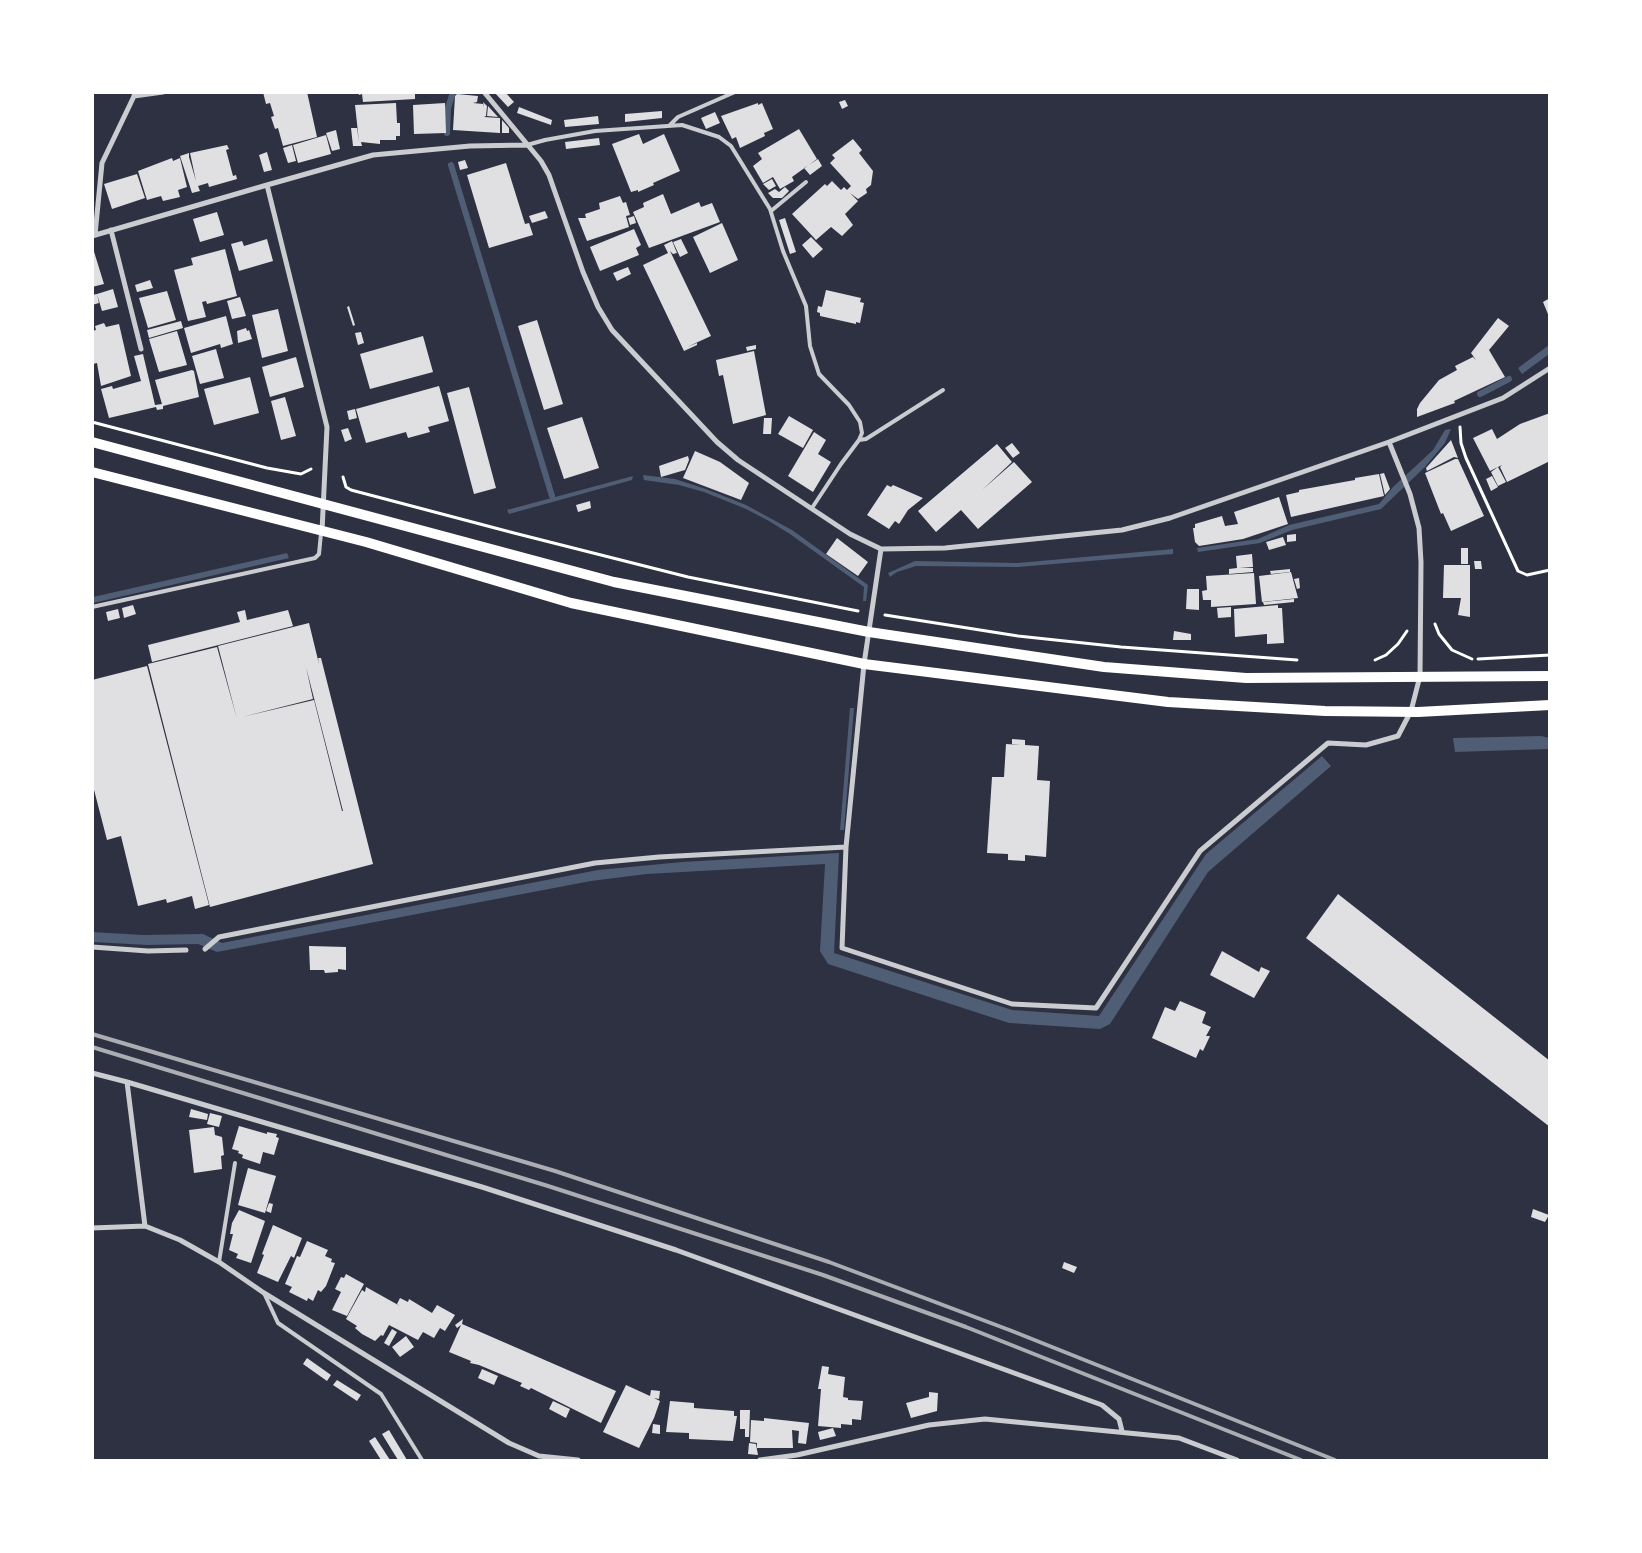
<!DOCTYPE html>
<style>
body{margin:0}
#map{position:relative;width:1642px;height:1553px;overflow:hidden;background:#2d3142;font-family:"PT Sans",sans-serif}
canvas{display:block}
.frame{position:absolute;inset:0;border:94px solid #fff;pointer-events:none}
</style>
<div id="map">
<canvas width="1642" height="1553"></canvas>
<div class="frame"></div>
</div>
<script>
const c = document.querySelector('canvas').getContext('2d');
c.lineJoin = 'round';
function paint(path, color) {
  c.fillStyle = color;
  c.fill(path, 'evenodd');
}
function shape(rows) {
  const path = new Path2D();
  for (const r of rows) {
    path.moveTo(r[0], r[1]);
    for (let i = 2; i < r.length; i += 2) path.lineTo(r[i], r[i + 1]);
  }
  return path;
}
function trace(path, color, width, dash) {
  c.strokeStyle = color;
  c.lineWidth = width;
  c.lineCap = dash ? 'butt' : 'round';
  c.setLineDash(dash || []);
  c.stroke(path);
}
paint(shape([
 [1549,345,1549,354,1522,374,1518,368],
 [1451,429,1445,443,1425,467,1381,509,1292,530,1260,543,1198,552,1197,548,1258,539,1289,525,1379,504,1393,487,1433,450,1445,430],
 [643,475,675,479,706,489,746,505,792,530,868,585,866,601,863,601,864,587,790,534,769,521,746,509,704,492,679,485,644,480],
 [633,476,632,480,509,514,507,510],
 [1173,549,1173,554,1018,567,916,566,897,572,890,577,888,573,915,561,1018,563],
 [287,553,289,558,93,603,93,597],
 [850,708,854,708,844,830,840,830],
 [1541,736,1549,738,1549,749,1455,752,1453,738],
 [1322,756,1331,766,1208,872,1110,1024,1100,1029,1009,1023,828,964,820,951,825,864,647,874,591,881,217,952,198,944,147,945,93,942,92,932,143,935,203,934,222,943,598,870,682,862,839,853,834,953,1012,1010,1099,1016,1206,854]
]), '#4f5d75');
trace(shape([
 [447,133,448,108,453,92],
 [451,165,552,496],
 [1480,394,1509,379]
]), '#4f5d75', 6);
paint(shape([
 [263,92,307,92,317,137,283,146,278,128,275,129,271,117,274,116,270,103,266,104],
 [358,92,415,92,415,99,363,102,362,94,359,95],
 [494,92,505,92,514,102,508,107],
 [457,94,478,96,477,102,473,103,483,104,484,107,483,102,487,106,486,116,484,117,500,118,500,133,453,130,455,96],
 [845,100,848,106,842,109,839,102],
 [396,103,397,123,400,123,400,136,396,136,396,140,380,140,380,144,361,142,362,146,353,146,351,128,357,128,359,142,355,105],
 [445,103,446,133,414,134,413,105],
 [758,103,758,105,762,103,773,129,764,133,765,136,740,148,736,137,732,139,721,116],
 [488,106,498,117,487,116],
 [519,107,552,120,551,125,517,113],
 [662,111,662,118,625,122,625,114],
 [715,112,720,123,706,129,701,118],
 [598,116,599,124,565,127,564,120],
 [502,120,509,128,509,133,502,133],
 [799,129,817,159,792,177,794,181,780,189,773,177,763,183,753,166,762,159,758,153],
 [336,130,340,149,332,151,326,133],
 [639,134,643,144,664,134,680,171,653,183,654,185,638,192,638,190,631,192,612,144],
 [326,135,331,154,298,163,293,145],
 [599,138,600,145,566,149,565,142],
 [853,139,862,150,859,153,873,171,871,185,866,189,867,193,858,199,850,193,858,201,845,214,853,225,842,236,831,227,816,240,792,214,825,184,827,186,832,181,841,190,844,187,847,190,851,186,830,163,835,158,832,155],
 [227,145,229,149,226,150,233,176,236,175,237,179,209,187,208,183,198,186,200,191,192,193,180,156,189,153,189,157,196,181,190,153],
 [292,145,296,161,288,163,283,148],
 [267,152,272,170,264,172,259,155],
 [172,158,173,161,180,158,187,187,178,190,180,197,163,201,161,196,147,200,138,171],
 [818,159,822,166,810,175,804,168],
 [465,160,468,168,460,170,458,162],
 [506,163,525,224,529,223,533,235,489,248,467,175],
 [137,174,145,198,112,209,104,184],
 [772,179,776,186,769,190,763,184],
 [785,187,789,191,782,198,773,198,768,193,775,189,779,192],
 [663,194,671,214,699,202,701,207,712,203,720,222,649,248,633,212,644,207,643,203],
 [620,196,623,203,626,202,630,215,626,216,629,227,587,241,578,218,586,218,585,214,600,209,599,203],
 [545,211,548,218,532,223,529,216],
 [217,212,224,235,200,242,193,219],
 [634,216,636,223,630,225,628,218],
 [785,218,796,252,790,254,779,220],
 [722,223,738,260,710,273,693,237],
 [634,229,641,245,636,248,639,255,600,271,590,247],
 [811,237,823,249,813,258,802,245],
 [267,239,273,261,239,271,231,244,242,241,244,246],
 [681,239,688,253,680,257,673,242],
 [672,241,677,253,673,254,670,251,711,336,687,347,697,343,697,345,684,351,643,265,668,253,664,245],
 [92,245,104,284,92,287],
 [225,249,237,296,207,304,206,301,202,302,206,317,188,321,174,270,193,265,191,258],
 [628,267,631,274,617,281,613,273],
 [150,280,153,288,137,292,135,285],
 [113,289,118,307,102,311,97,294],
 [826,290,861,298,860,302,864,303,860,323,856,322,856,324,820,316,820,313,817,312,818,306,822,307],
 [167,291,176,320,148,328,139,298],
 [97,294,99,303,92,305,92,295],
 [240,297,246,316,232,319,227,301],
 [1550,298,1550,319,1543,302],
 [349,306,355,325,353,326,347,307],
 [278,309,288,351,262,358,252,315],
 [226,316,233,344,221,348,220,344,191,353,184,328],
 [1498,318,1509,326,1489,350,1505,377,1454,401,1455,403,1452,404,1447,394,1452,404,1417,417,1417,409,1420,403,1439,380,1457,370,1455,366,1473,357,1476,360,1471,353],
 [537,320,563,404,544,410,518,326],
 [181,321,183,328,149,338,147,330],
 [104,323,106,327,119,324,131,376,101,386,97,363,93,364,92,360,92,331,96,330,95,326],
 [246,328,247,331,249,330,252,339,238,343,237,331],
 [177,331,187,365,159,372,149,339],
 [361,332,364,343,358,345,355,333],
 [423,336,433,372,370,389,360,354],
 [756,345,756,349,747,351,746,347],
 [216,349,224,378,200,384,192,356],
 [754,351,766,415,733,424,723,375,719,376,716,360],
 [143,354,155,405,162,404,155,380,192,370,194,371,199,397,163,406,163,409,157,410,156,407,109,418,101,389,112,386,113,389,141,381,134,356],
 [296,357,304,387,270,397,262,367],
 [250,377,259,413,214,425,204,389],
 [439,386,449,421,428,427,430,432,408,438,406,432,366,443,356,409],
 [469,387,496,488,474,494,447,393],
 [285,397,296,436,281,440,271,401],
 [355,409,357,418,349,420,347,411],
 [1550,413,1550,461,1507,482,1500,467,1502,465,1490,471,1473,438,1492,429,1497,439,1520,424],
 [789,416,813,430,803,448,778,434],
 [582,417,599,468,564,479,547,428],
 [764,418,772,418,771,434,763,434],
 [348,428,352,439,345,442,341,430],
 [814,432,826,440,818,454,831,462,813,492,788,476],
 [1451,440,1458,458,1454,457,1427,471,1426,468],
 [1012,443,1020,453,1013,458,1005,448],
 [997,444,1012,462,982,490,1014,462,1032,482,978,529,961,510,936,532,918,511],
 [695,451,720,462,749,483,741,500,683,478],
 [688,456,689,460,685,470,661,477,659,466],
 [1455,459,1458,459,1484,516,1451,531,1443,513,1441,514,1425,473],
 [1498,467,1506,482,1498,486,1491,472],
 [1384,473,1390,489,1385,495,1380,474],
 [1379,474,1384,496,1291,517,1286,495,1299,492,1299,490,1355,480,1355,478],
 [1492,476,1498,487,1491,491,1486,479],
 [887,485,891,487,893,485,923,498,908,510,899,524,895,521,889,529,867,515],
 [1279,497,1288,524,1243,539,1199,546,1195,542,1193,528,1195,528,1195,524,1222,516,1225,526,1238,524,1234,512],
 [590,501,591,508,578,512,576,505],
 [1296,534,1296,541,1287,542,1287,535],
 [1283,537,1286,545,1269,550,1266,542],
 [837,538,868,562,858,576,826,554],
 [1461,548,1468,548,1468,564,1461,564],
 [1252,554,1253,567,1239,568,1253,568,1253,572,1229,574,1229,569,1237,568,1236,556],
 [1474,561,1481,561,1482,569,1475,569],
 [1444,565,1470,565,1470,617,1458,615,1461,598,1443,598],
 [1290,569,1290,572,1271,574,1270,571],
 [1291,572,1298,598,1262,602,1259,576],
 [1254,573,1256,604,1211,607,1211,600,1203,600,1202,591,1207,590,1206,576],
 [1299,578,1300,588,1297,589,1294,579],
 [1187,589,1199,589,1199,610,1186,609],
 [1294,599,1294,602,1264,605,1263,602],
 [133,605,136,614,124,618,122,608],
 [1278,605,1278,608,1282,608,1284,643,1267,644,1267,634,1235,637,1234,609],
 [1231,607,1231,617,1218,618,1217,608],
 [118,609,120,618,108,621,106,612],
 [245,610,247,620,288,610,293,626,152,662,148,645,240,622,237,612],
 [309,623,319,664,318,658,321,658,373,864,210,907,148,664,217,647,237,719,218,646],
 [306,667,343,811,342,811,314,700,242,717,313,699],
 [1174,631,1191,634,1191,640,1173,640],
 [147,666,209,905,195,909,192,896,167,903,166,899,138,906,121,836,107,840,92,782,92,680],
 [1012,739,1025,740,1025,745,1039,746,1037,780,1050,781,1046,857,1025,855,1025,861,1008,860,1008,854,987,853,992,777,1004,777,1006,744,1021,745,1012,744],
 [1338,894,1550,1061,1550,1127,1306,938],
 [309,946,346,947,346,970,338,969,338,972,325,973,324,970,310,970],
 [1222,951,1259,972,1261,967,1270,971,1254,998,1210,975],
 [1180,1001,1206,1012,1202,1023,1211,1027,1206,1036,1210,1036,1203,1051,1200,1049,1196,1058,1152,1038,1165,1007,1175,1011],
 [191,1109,208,1114,207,1120,189,1117],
 [210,1113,222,1116,219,1127,207,1124],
 [239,1126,267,1134,267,1132,277,1134,276,1137,279,1138,274,1155,263,1152,260,1164,242,1158,243,1155,238,1153,239,1151,232,1149],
 [214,1127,215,1135,222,1137,224,1155,221,1156,222,1169,194,1173,189,1130],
 [248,1168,276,1176,265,1213,238,1205],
 [269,1203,273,1204,271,1213,266,1211],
 [1533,1209,1549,1215,1545,1222,1531,1217],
 [239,1210,265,1221,251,1263,236,1258,238,1254,229,1250,233,1234,230,1234,232,1223],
 [273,1225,302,1238,294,1258,291,1256,278,1282,257,1273,264,1255,262,1254],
 [307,1241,328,1250,325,1256,332,1259,331,1262,335,1263,326,1286,321,1292,318,1290,313,1301,308,1298,307,1301,289,1292,292,1287,285,1284,297,1256,300,1257],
 [1064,1262,1077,1267,1074,1273,1062,1268],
 [346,1274,364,1284,347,1316,332,1310,341,1292,335,1289,341,1277,344,1278],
 [366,1287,400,1306,397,1304,400,1298,408,1302,409,1299,432,1313,437,1305,455,1315,445,1331,440,1328,434,1338,423,1332,418,1340,389,1325,383,1336,381,1335,375,1341,362,1334,355,1328,357,1326,346,1319,362,1290,365,1292],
 [463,1319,462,1324,616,1391,601,1423,531,1388,529,1390,520,1386,522,1383,479,1365,470,1363,471,1361,449,1352,461,1325,457,1328,455,1325],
 [392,1329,397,1332,389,1346,384,1343],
 [406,1336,414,1347,400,1357,392,1347],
 [307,1358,331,1375,327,1381,303,1364],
 [822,1366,829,1367,828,1374,845,1377,843,1397,848,1398,848,1400,863,1401,861,1420,852,1419,852,1425,841,1424,841,1428,818,1426,821,1389,818,1389],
 [482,1369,498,1376,494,1385,478,1378],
 [337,1380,361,1395,357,1401,333,1385],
 [626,1385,650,1396,651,1390,660,1391,659,1399,654,1398,660,1401,654,1418,639,1448,603,1432],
 [929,1392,938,1393,937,1411,911,1418,906,1403,929,1397],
 [553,1401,570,1409,566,1418,549,1409],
 [670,1401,694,1403,694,1408,734,1411,734,1416,737,1416,733,1441,689,1439,689,1433,666,1432],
 [740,1410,750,1410,749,1437,745,1437,745,1429,740,1429],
 [764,1418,809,1423,806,1444,798,1443,799,1431,792,1430,793,1448,757,1448,757,1443,750,1442,751,1420,764,1421],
 [653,1424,660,1425,660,1434,652,1433],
 [833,1428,836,1436,820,1440,818,1432],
 [389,1430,407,1460,398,1460,382,1434],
 [375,1437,390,1460,381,1460,369,1441],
 [749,1443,756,1444,758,1455,748,1454]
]), '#e0e0e3');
trace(shape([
 [92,422,267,468,301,474,311,469],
 [1460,427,1461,443,1466,458,1518,571,1527,575,1550,570],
 [343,477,346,487,351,490,514,533,688,577,858,611],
 [885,615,1018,636,1121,647,1297,660],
 [1435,624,1439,634,1452,650,1472,659],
 [1478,659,1550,655],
 [1375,660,1386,655,1398,644,1407,631]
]), '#fff', 3);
trace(shape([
 [669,126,678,117,735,92],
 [527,145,545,140,595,131,682,125,719,137,731,146,770,209,783,251,806,306,810,346,819,374,849,405,860,422,862,433,859,440,841,464,812,508],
 [771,211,806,182],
 [859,440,866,439,943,390],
 [92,607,315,558,319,554,321,533],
 [219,1262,235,1163],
 [264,1293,278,1323,381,1394,422,1460]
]), '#caccd0', 4);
trace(shape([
 [484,92,541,161,549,175,583,272,598,307,612,330,717,442,738,460,850,534,881,549,945,548,1122,530,1170,518,1389,442],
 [134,96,163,92],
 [111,230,141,349],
 [95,235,102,163,136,92],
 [92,236,267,185],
 [322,531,327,427,267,185,373,155,470,146,527,145],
 [881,549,864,664,846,847,842,948,1012,1004,1096,1008,1200,851,1328,743,1366,745,1398,736,1411,711,1420,676,1421,562,1419,528,1410,494,1389,442,1503,398,1550,368],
 [92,947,148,951,186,950],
 [205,949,219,937,595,863,659,857,846,847],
 [92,1073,127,1082],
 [145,1226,127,1082,482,1187,676,1250,1102,1405,1119,1419,1122,1431],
 [92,1228,145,1226,180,1240,219,1262,264,1293,509,1443,539,1456,578,1460],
 [760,1460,797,1455,929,1425,985,1419,1179,1438,1237,1460]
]), '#caccd0', 5);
trace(shape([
 [92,442,614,582,869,632,1104,667,1246,678,1550,676],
 [92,472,366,542,571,603,864,664,1168,702,1325,711,1418,712,1550,705]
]), '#fff', 10);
trace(shape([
 [92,1034,555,1171,829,1262,1012,1331,1335,1460],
 [92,1047,548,1186,823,1275,966,1327,1301,1460]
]), '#abadb3', 4);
</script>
